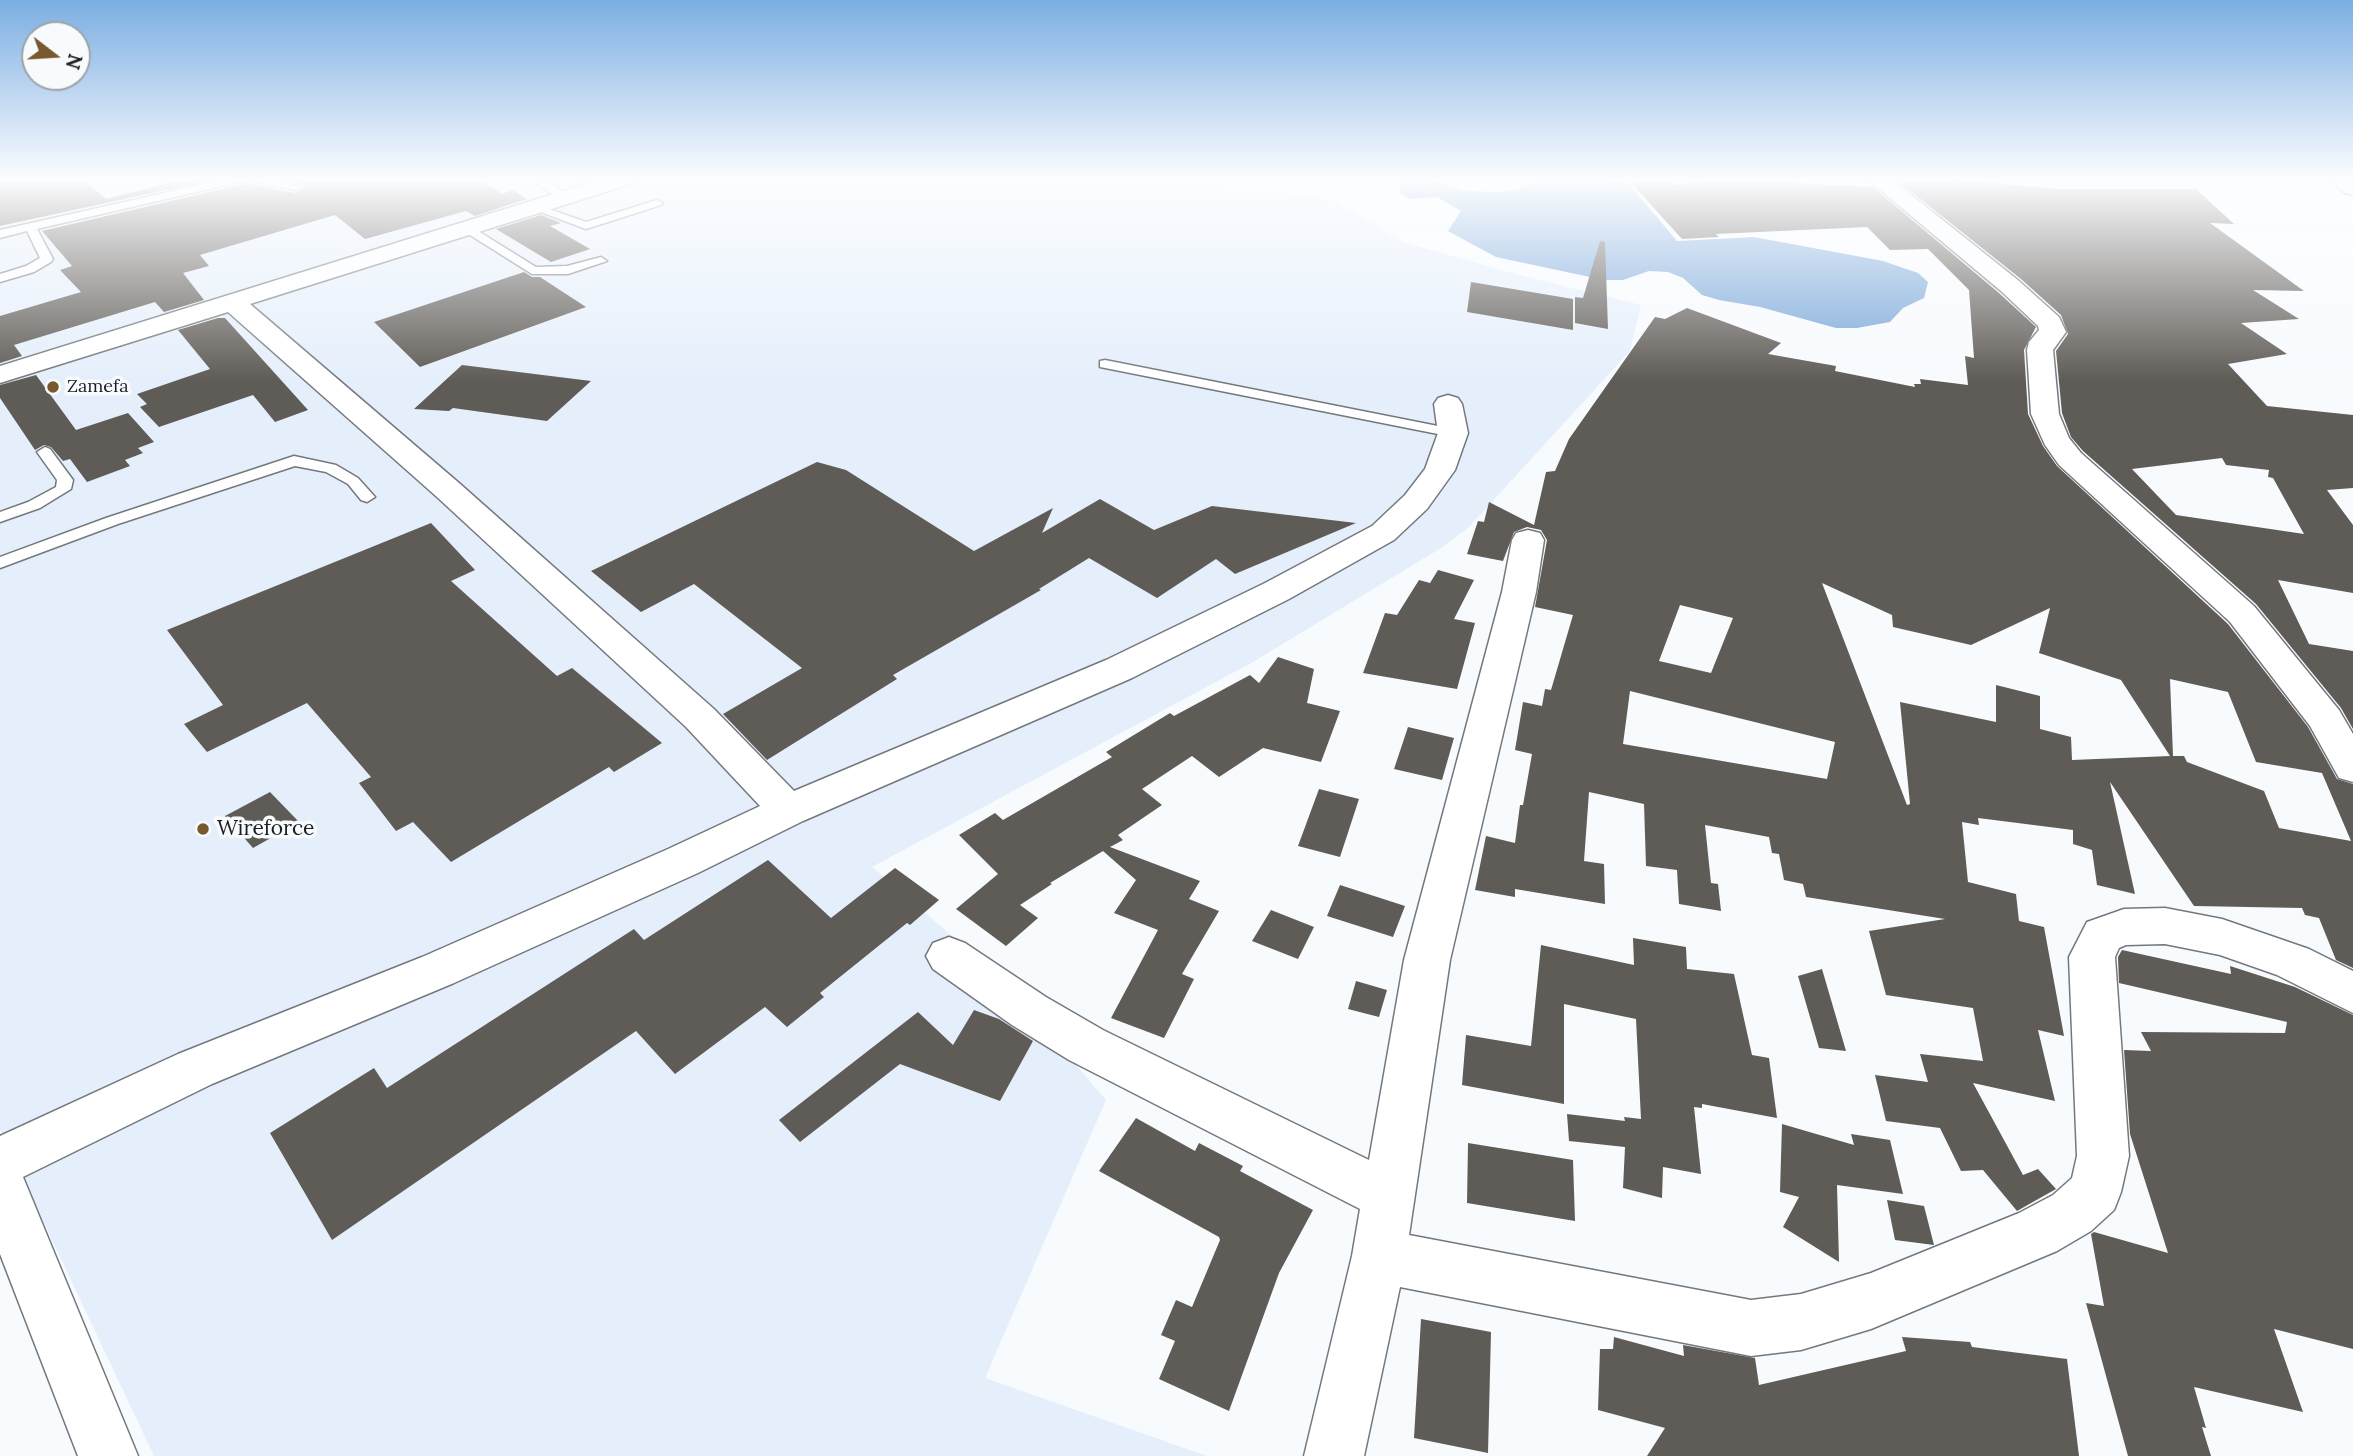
<!DOCTYPE html>
<style>
body{margin:0}
#map{position:relative;width:2353px;height:1456px;overflow:hidden;background:#f8fbfe;font-family:Lora,serif}
canvas{display:block}
.north{position:absolute;left:21px;top:21px;width:70px;height:70px;box-sizing:border-box;background:#f8fbfe;border:2px solid #a0a3a5;border-radius:50%;rotate:107deg;font-size:19px;font-weight:700;line-height:28px;text-align:center;color:#1c1e20}
.north::after{content:'';display:block;margin:auto;width:24px;height:32px;background:#79582f;clip-path:polygon(50% 0,100% 100%,50% 72%,0 100%)}
</style>
<div id="map">
<canvas width="2353" height="1456"></canvas>
<div class="north">N</div>
</div>
<script>
const c = document.querySelector('canvas').getContext('2d');
c.lineJoin = 'round';
function paint(path, color) {
  c.fillStyle = color;
  c.fill(path, 'evenodd');
}
function shape(rows) {
  const path = new Path2D();
  for (const r of rows) {
    path.moveTo(r[0], r[1]);
    for (let i = 2; i < r.length; i += 2) path.lineTo(r[i], r[i + 1]);
  }
  return path;
}
function trace(path, color, width, dash) {
  c.strokeStyle = color;
  c.lineWidth = width;
  c.lineCap = dash ? 'butt' : 'round';
  c.setLineDash(dash || []);
  c.stroke(path);
}
function drawText(font, color, halo, rows, align = 'center') {
  c.font = font + ' Lora,serif';
  c.lineWidth = 7;
  c.setLineDash([]);
  c.textBaseline = 'middle';
  c.strokeStyle = halo;
  c.fillStyle = color;
  for (const [text, x, y, turn = 0] of rows) {
    c.save();
    c.translate(x, y);
    c.rotate((+turn || 0) * Math.PI / 180);
    c.textAlign = isNaN(turn) ? turn : align;
    if (halo) c.strokeText(text, 0, 0);
    c.fillText(text, 0, 0);
    c.restore();
  }
}
paint(shape([
 [0,178,1167,178,1331,199,1406,243,1523,276,1641,305,1630,351,1468,528,1441,548,1253,662,872,867,1002,979,1106,1100,985,1378,1207,1456,154,1456,0,1130]
]), '#e5effb');
paint(shape([
 [1405,178,1424,178,1464,191,1498,192,1514,190,1536,182,1538,178,1602,178,1629,184,1677,241,1754,237,1883,261,1918,273,1928,282,1924,298,1903,308,1890,322,1857,328,1836,328,1760,307,1719,300,1702,295,1683,278,1668,272,1649,271,1623,280,1604,280,1496,257,1448,231,1461,211,1437,197,1409,199,1400,193,1399,180]
]), '#78a6d8');
paint(shape([
 [0,178,81,178,106,199,189,178,221,178,0,226],
 [274,178,477,178,502,194,513,190,527,199,475,216,466,211,365,239,335,215,200,255,209,266,183,273,204,300,164,312,155,302,14,345,22,356,0,363,0,316,81,292,60,270,72,266,42,231,235,186,250,184,295,193,304,188,302,184],
 [1658,178,1677,185,1740,178,1787,178,1791,183,1873,187,1999,293,2036,327,2024,350,2028,414,2043,446,2057,466,2228,624,2308,727,2337,779,2353,784,2353,968,2336,960,2319,918,2305,915,2302,908,2194,906,2110,782,2135,894,2097,885,2092,850,2073,844,2073,830,1978,818,1979,825,1962,822,1968,882,2016,894,2019,921,2044,927,2064,1036,2038,1030,2055,1101,1973,1083,2023,1175,2038,1169,2056,1189,2017,1211,1983,1170,1961,1171,1940,1128,1886,1121,1875,1075,1928,1082,1920,1054,1983,1061,1973,1008,1886,995,1869,931,1945,919,1806,897,1803,884,1784,880,1779,854,1772,853,1769,837,1705,825,1711,883,1718,884,1721,911,1679,904,1677,870,1646,866,1644,804,1589,792,1584,861,1604,864,1605,904,1515,889,1515,897,1475,890,1486,836,1515,843,1520,805,1523,805,1532,754,1515,750,1523,702,1542,706,1545,689,1551,690,1573,615,1535,607,1547,540,1541,530,1527,527,1514,532,1503,561,1467,554,1478,521,1484,522,1489,502,1534,525,1546,472,1555,471,1569,439,1655,317,1665,319,1687,308,1781,343,1768,354,1836,366,1835,371,1915,387,1914,384,1921,384,1920,379,1968,385,1965,356,1974,358,1969,290,1928,249,1890,250,1867,227,1716,234,1719,237,1682,239,1632,184],
 [1822,583,1892,615,1893,627,1971,645,2050,608,2039,653,2121,680,2170,756,2072,760,2071,737,2040,729,2040,696,1996,685,1996,722,1900,702,1910,804,1907,805],
 [1680,605,1733,618,1711,673,1659,661],
 [2170,679,2228,692,2256,762,2322,773,2351,841,2279,828,2264,791,2187,762,2184,756,2173,756],
 [1630,691,1835,742,1827,779,1623,744],
 [1894,178,1939,178,2058,189,2196,189,2234,224,2210,223,2304,291,2253,290,2299,319,2241,323,2287,354,2228,364,2267,406,2353,415,2353,488,2327,490,2353,525,2353,593,2278,580,2309,644,2353,651,2353,729,2341,708,2256,604,2083,451,2071,437,2062,413,2056,351,2068,334,2061,315,2021,279],
 [2222,458,2226,465,2269,470,2268,477,2273,478,2304,534,2176,515,2132,469],
 [541,215,561,223,550,226,590,249,551,262,496,229],
 [1600,241,1605,242,1608,329,1575,323,1575,297,1583,298],
 [524,272,532,277,540,277,586,307,420,367,374,322],
 [1471,282,1573,299,1573,330,1467,312],
 [218,318,225,318,308,410,275,422,253,395,159,427,140,407,147,404,137,394,210,369,178,330],
 [462,365,591,381,547,421,453,408,449,411,414,409],
 [36,375,76,430,128,413,154,442,138,448,143,453,125,460,130,466,87,482,70,459,63,461,51,447,44,445,35,450,0,398,0,385],
 [817,462,846,470,974,551,1053,508,1042,533,1100,499,1154,530,1212,506,1356,523,1235,574,1216,559,1157,598,1089,558,1039,589,1041,590,893,675,897,679,767,760,723,714,802,668,694,584,641,612,591,571],
 [431,523,475,570,451,581,557,676,572,668,662,743,614,772,609,767,451,862,413,822,396,831,359,783,371,777,307,703,207,752,184,724,223,705,167,630],
 [1438,570,1474,580,1454,619,1475,623,1457,689,1363,673,1385,613,1397,615,1419,580,1430,583],
 [1278,657,1314,669,1307,703,1340,711,1321,762,1263,748,1219,777,1192,756,1142,789,1162,805,1118,835,1123,840,1110,847,1200,881,1189,899,1219,911,1182,974,1194,979,1164,1038,1111,1018,1158,930,1114,913,1136,880,1103,851,1050,883,1052,884,1020,905,1038,918,1006,946,956,909,998,874,959,835,995,813,1003,820,1112,757,1106,752,1170,713,1174,716,1250,675,1259,683],
 [1408,727,1454,738,1442,780,1394,769],
 [1319,789,1359,799,1340,857,1298,846],
 [270,792,299,822,253,848,225,816],
 [768,860,831,918,895,868,939,900,910,925,907,923,820,993,824,997,787,1027,765,1007,675,1074,636,1031,332,1240,270,1133,374,1068,387,1088,634,929,644,940],
 [1340,885,1405,906,1393,937,1327,916],
 [1271,910,1314,927,1298,959,1252,941],
 [1633,938,1686,947,1687,969,1734,974,1752,1055,1769,1058,1777,1118,1702,1104,1702,1108,1694,1107,1701,1174,1663,1167,1662,1198,1623,1188,1625,1147,1569,1141,1567,1114,1625,1121,1624,1117,1641,1119,1636,1019,1564,1004,1564,1104,1462,1085,1466,1035,1531,1046,1541,945,1634,965],
 [2122,950,2231,974,2230,966,2295,987,2353,1015,2353,1349,2274,1329,2303,1412,2194,1387,2206,1428,2202,1427,2211,1456,2128,1456,2086,1303,2104,1306,2091,1234,2094,1232,2168,1253,2130,1134,2124,1050,2151,1051,2141,1032,2285,1033,2287,1022,2119,983,2118,957],
 [1822,969,1846,1051,1819,1048,1798,976],
 [1356,981,1387,990,1379,1017,1348,1009],
 [974,1010,999,1019,1033,1041,1000,1101,900,1064,800,1142,779,1120,918,1012,953,1045],
 [1136,1118,1195,1151,1199,1143,1243,1166,1240,1171,1313,1210,1279,1273,1229,1411,1159,1379,1175,1341,1161,1335,1176,1300,1192,1307,1220,1240,1219,1237,1099,1171],
 [1782,1124,1854,1145,1851,1134,1890,1140,1903,1194,1837,1185,1839,1262,1783,1227,1799,1197,1780,1192],
 [1468,1143,1573,1160,1575,1221,1467,1203],
 [1887,1200,1924,1206,1934,1245,1895,1240],
 [1421,1319,1491,1332,1488,1453,1414,1438],
 [1614,1337,1684,1356,1683,1345,1755,1358,1759,1385,1906,1351,1902,1337,1970,1342,1972,1347,2067,1359,2079,1456,1647,1456,1665,1428,1598,1410,1600,1349,1613,1349]
]), '#5f5b56');
const lane = shape([
 [231,178,265,178,301,187,296,190,250,181,235,183,37,229,53,259,51,262,34,272,0,282,0,274,26,266,40,258,27,231,0,238,0,230,231,178],
 [540,178,550,178,548,181,568,196,568,200,560,200,538,184,540,178],
 [657,200,663,203,661,205,586,229,530,208,540,206,586,222,657,200],
 [462,226,470,226,536,267,567,266,601,257,607,261,568,274,532,274,462,230,462,226],
 [1105,360,1453,429,1460,433,1453,437,1100,367,1100,361,1105,360],
 [45,447,50,449,73,480,71,489,40,508,0,522,0,512,28,502,56,487,57,480,37,452,45,447],
 [294,456,336,465,358,478,375,497,367,502,361,500,348,484,326,472,295,466,118,524,0,568,0,557,106,518,294,456]
]);
const street = shape([
 [605,178,637,178,634,183,250,304,459,483,714,709,794,791,1106,660,1265,583,1372,526,1405,495,1425,469,1438,433,1434,404,1438,398,1448,395,1458,398,1462,404,1468,433,1455,470,1427,509,1394,540,1289,599,1132,678,803,821,698,873,454,983,212,1084,23,1177,138,1456,78,1456,0,1254,0,1136,178,1054,422,957,668,849,760,806,686,727,437,497,228,312,0,383,0,366,605,178],
 [1866,178,1890,178,2019,281,2059,317,2066,332,2053,350,2059,414,2069,438,2081,453,2254,606,2339,710,2353,734,2353,782,2339,778,2310,726,2230,622,2059,465,2045,445,2031,414,2027,350,2029,342,2039,330,2038,326,2001,291,1866,178],
 [2327,178,2352,178,2353,195,2345,193,2327,178],
 [1528,530,1540,533,1544,540,1536,592,1450,960,1409,1235,1751,1300,1801,1294,1871,1273,2019,1213,2053,1195,2072,1178,2077,1156,2069,957,2087,922,2124,909,2165,908,2222,919,2309,949,2353,971,2353,1013,2277,975,2220,955,2165,944,2126,945,2119,948,2115,957,2129,1156,2121,1192,2114,1210,2091,1231,2057,1251,1871,1329,1801,1350,1751,1356,1400,1287,1364,1456,1304,1456,1352,1256,1360,1209,1069,1060,1012,1025,933,969,926,956,933,943,949,937,965,943,1046,997,1103,1030,1369,1160,1404,960,1502,592,1512,540,1516,533,1528,530]
]);
trace(lane, '#74787d', 3);
trace(street, '#74787d', 3);
paint(lane, '#fff');
paint(street, '#fff');
const sky = c.createLinearGradient(0, 0, 0, 381);
sky.addColorStop(0, '#7baee2');
sky.addColorStop(0.47, '#fcfdff');
sky.addColorStop(1, '#fcfdff00');
c.fillStyle = sky;
c.fillRect(0, 0, 2353, 381);
for (const [x, y, r, color] of [
 [53,387,7,"#79582f"],
 [203,829,7,"#79582f"]
]) {
  const dot = new Path2D();
  dot.arc(x, y, r, 0, 2 * Math.PI);
  c.fillStyle = color;
  c.fill(dot);
  trace(dot, '#f8fbfe', 2.5);
}
drawText('18px', '#1c1e20', '#f8fbfe', [
 ["Zamefa",67,387]
], 'left');
drawText('21px', '#1c1e20', '#f8fbfe', [
 ["Wireforce",217,829]
], 'left');
</script>
